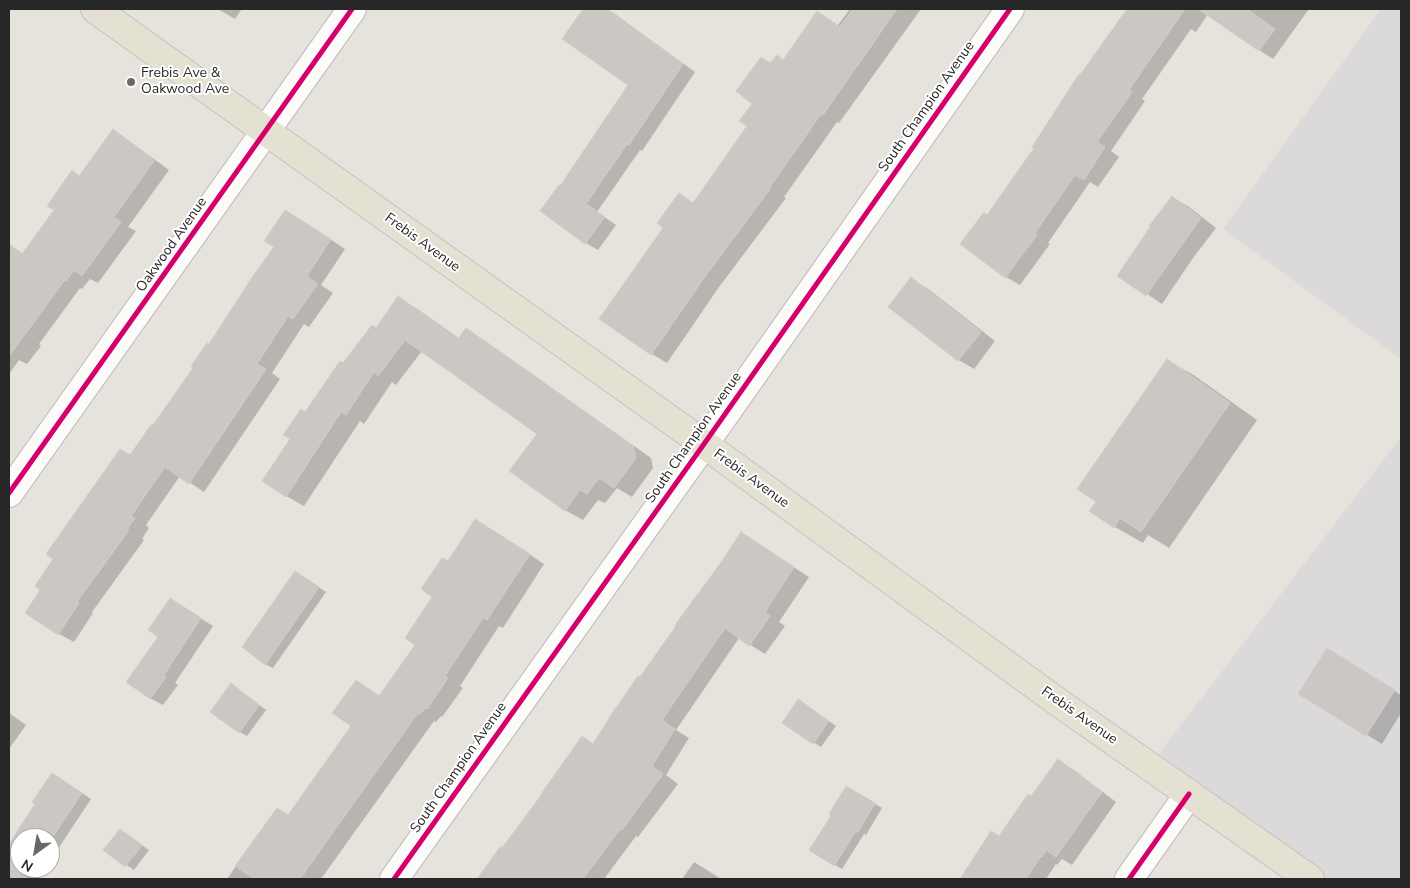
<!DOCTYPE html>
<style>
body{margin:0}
#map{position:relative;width:1410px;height:888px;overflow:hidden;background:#e6e2dc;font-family:"Nunito Sans",sans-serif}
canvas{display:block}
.frame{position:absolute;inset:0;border:10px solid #272727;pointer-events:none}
.north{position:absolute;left:10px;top:828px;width:50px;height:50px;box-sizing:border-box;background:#fff;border:1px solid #a9a9a9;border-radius:50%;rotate:212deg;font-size:14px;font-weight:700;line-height:20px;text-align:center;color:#272727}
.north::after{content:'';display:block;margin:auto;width:18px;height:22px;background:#6a6866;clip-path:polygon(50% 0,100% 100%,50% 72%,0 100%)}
</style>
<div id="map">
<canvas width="1410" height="888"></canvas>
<div class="frame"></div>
<div class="north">N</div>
</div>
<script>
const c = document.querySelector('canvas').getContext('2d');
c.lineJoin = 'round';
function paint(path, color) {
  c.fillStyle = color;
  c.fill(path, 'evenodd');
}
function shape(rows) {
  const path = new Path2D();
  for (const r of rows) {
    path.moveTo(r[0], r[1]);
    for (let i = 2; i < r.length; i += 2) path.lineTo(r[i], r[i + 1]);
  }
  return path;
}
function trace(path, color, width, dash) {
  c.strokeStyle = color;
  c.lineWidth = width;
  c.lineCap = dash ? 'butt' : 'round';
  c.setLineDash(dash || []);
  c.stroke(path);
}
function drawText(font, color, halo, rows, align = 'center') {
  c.font = font + ' "Nunito Sans",sans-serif';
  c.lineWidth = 4;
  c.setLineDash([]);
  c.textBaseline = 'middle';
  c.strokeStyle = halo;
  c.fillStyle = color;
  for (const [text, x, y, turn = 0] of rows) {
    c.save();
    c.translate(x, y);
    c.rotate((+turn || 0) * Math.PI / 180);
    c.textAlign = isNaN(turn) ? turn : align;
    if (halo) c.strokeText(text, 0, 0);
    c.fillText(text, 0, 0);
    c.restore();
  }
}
paint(shape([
 [1381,9,1401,9,1401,359,1223,229],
 [1401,437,1401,879,1305,879,1148,768]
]), '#dcd9db');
paint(shape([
 [218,9,242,9,235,19],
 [597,9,605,9,612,12,695,72,642,151,640,150,597,212,616,225,598,250,586,243,542,211,561,187,630,85,571,44],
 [850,9,921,9,839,123,837,122,784,197,786,198,719,287,667,363,652,354,601,319,665,228,679,195,694,203,749,126,753,104,771,64,784,60,818,12,838,25],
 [1129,9,1309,9,1273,59,1259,50,1208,14,1196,32,1191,29,1142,99,1145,101,1111,151,1119,157,1098,187,1090,182,1048,243,1050,244,1020,285,1006,277,962,244,988,216,1035,147,1081,76],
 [113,131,128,140,169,170,128,227,136,231,98,283,90,279,82,289,80,288,39,344,41,346,27,364,19,360,9,374,9,245,23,254],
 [1173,198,1188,206,1216,228,1193,258,1162,304,1119,275],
 [301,220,345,249,321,285,333,293,309,327,304,324,272,373,280,379,204,492,180,476,146,525,149,528,142,539,144,540,92,612,93,613,74,642,59,634,130,456,154,427,209,346],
 [911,279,927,288,995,341,974,369,959,360],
 [398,298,416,308,460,339,466,329,484,340,651,458,653,468,632,497,617,488,605,503,598,500,583,520,565,510,539,433,422,351,396,385,392,382,364,424,360,421,304,506,286,496,291,438,306,413,344,365,376,329],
 [1167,360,1195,376,1257,420,1169,548,1148,535,1143,543,1115,527,1091,511,1098,501],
 [491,529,544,564,503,628,499,626,460,686,463,688,442,717,441,716,436,722,434,721,321,879,227,879,241,859,289,816,353,726,356,682,380,696,417,645,434,596,448,563],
 [756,543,809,577,779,622,785,626,765,654,739,638,676,730,689,738,666,775,678,784,638,837,636,836,604,879,479,879,500,848,503,850,544,794,582,737,594,744,641,679],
 [303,577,326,592,273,668,265,664],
 [182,607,213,626,175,683,178,685,163,705,150,698],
 [1343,658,1401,695,1401,713,1382,744,1300,693],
 [238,689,266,710,247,736,240,732],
 [806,705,836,726,821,747,783,723],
 [9,713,26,725,9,749],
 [1059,761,1074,770,1116,802,1072,865,1062,859,1057,865,1056,864,1046,879,961,879,991,832,1000,837,1032,798],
 [62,780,91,799,50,861,50,838,20,838,20,868,45,868,38,879,9,879,9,846,37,804],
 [847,787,882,808,866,835,864,834,842,869,835,865,833,815],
 [120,830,149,850,134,870,105,850],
 [694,862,707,870,721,879,682,879]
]), '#0003');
const building = shape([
 [583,9,606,9,683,64,629,145,627,144,586,204,605,217,585,244,540,211,559,185,560,186,628,85,562,39,583,9],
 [853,9,897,9,823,115,821,114,770,187,771,188,704,278,651,355,599,319,663,228,657,223,679,193,693,203,747,126,739,121,752,104,736,91,761,57,770,63,777,55,783,60,817,11,840,27,853,9],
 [1127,9,1185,9,1129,90,1132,92,1097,142,1105,147,1084,180,1075,175,1035,233,1037,235,1005,278,960,244,984,212,987,215,1034,148,1032,147,1079,74,1080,75,1127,9],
 [1198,9,1247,9,1275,29,1259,51,1198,9],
 [113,129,145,153,154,161,114,217,121,222,82,276,74,270,66,281,65,280,9,356,9,244,22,254,54,210,47,206,72,170,79,176,113,129],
 [1172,196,1201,218,1178,250,1146,296,1117,276,1150,227,1149,226,1172,196],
 [285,210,331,239,307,276,318,284,293,319,288,316,257,364,266,369,189,484,165,467,131,516,135,518,127,529,129,530,77,602,79,603,58,635,25,613,40,590,35,586,53,559,46,554,120,449,130,455,151,425,153,425,193,368,191,366,207,343,209,344,253,276,274,247,264,241,285,210],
 [911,277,981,332,958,361,888,307,911,277],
 [398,296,458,339,466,328,633,446,636,458,614,488,599,478,587,494,580,490,565,511,509,471,537,434,405,340,378,376,374,372,346,415,341,412,286,497,262,481,290,439,283,435,301,409,305,412,340,361,343,363,372,325,376,328,398,296],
 [1167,359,1230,403,1141,532,1120,518,1114,528,1089,511,1096,502,1077,489,1167,359],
 [475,519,530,554,487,620,483,618,445,676,448,678,427,709,425,708,420,714,418,713,300,879,254,879,235,866,277,808,288,815,351,726,332,713,356,680,379,696,415,645,405,638,432,597,421,589,442,558,448,561,475,519],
 [741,532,794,567,765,612,770,616,749,646,725,628,662,720,675,729,652,766,663,774,622,830,621,828,583,879,477,879,500,847,502,848,542,794,541,794,582,736,593,744,616,707,616,708,638,676,640,677,676,626,675,625,722,561,741,532],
 [295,571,319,587,265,665,242,647,295,571],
 [170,598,201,618,164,675,166,677,150,699,126,682,158,637,148,630,170,598],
 [1327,648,1395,690,1366,736,1298,694,1327,648],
 [231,683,259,705,239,733,210,712,231,683],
 [798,699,829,721,813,744,782,723,798,699],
 [1058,759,1102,792,1056,857,1046,850,1042,857,1041,856,1026,879,960,879,991,831,999,836,1028,794,1031,796,1058,759],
 [52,773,82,793,50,841,50,838,20,838,20,868,32,868,25,879,9,879,9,844,35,804,32,802,52,773],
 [846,786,875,803,858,832,856,831,834,866,809,850,831,816,829,814,846,786],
 [120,829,142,845,125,867,103,850,120,829]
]);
paint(building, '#cbc8c3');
trace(building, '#d0cdc8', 1);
const minor = shape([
 [9,493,352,9],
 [394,879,704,444,1010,9],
 [1129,879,1189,794]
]);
const major = shape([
 [95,9,704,444,1055,700,1310,879]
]);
trace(minor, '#bfbebe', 30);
trace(major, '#c3c1bf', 30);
trace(minor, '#fbfbfa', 28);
trace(major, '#e4e0d2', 28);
trace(shape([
 [9,493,352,9],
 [394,879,704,444,1010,9],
 [1129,879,1189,794]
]), '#d6006c', 5);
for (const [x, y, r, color] of [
 [131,82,5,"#6a6866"]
]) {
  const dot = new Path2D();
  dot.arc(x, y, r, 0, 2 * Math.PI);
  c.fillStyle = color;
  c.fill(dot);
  trace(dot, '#fff', 2);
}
drawText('14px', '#272727', '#fff', [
 ["Frebis Ave &",141,74],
 ["Oakwood Ave",141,90]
], 'left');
drawText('14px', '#272727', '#fff', [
 ["South Champion Avenue",927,107,-55],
 ["Frebis Avenue",422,243,36],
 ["Oakwood Avenue",172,245,-55],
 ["South Champion Avenue",694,438,-55],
 ["Frebis Avenue",751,479,36],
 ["Frebis Avenue",1079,716,35],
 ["South Champion Avenue",459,768,-55]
]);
</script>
